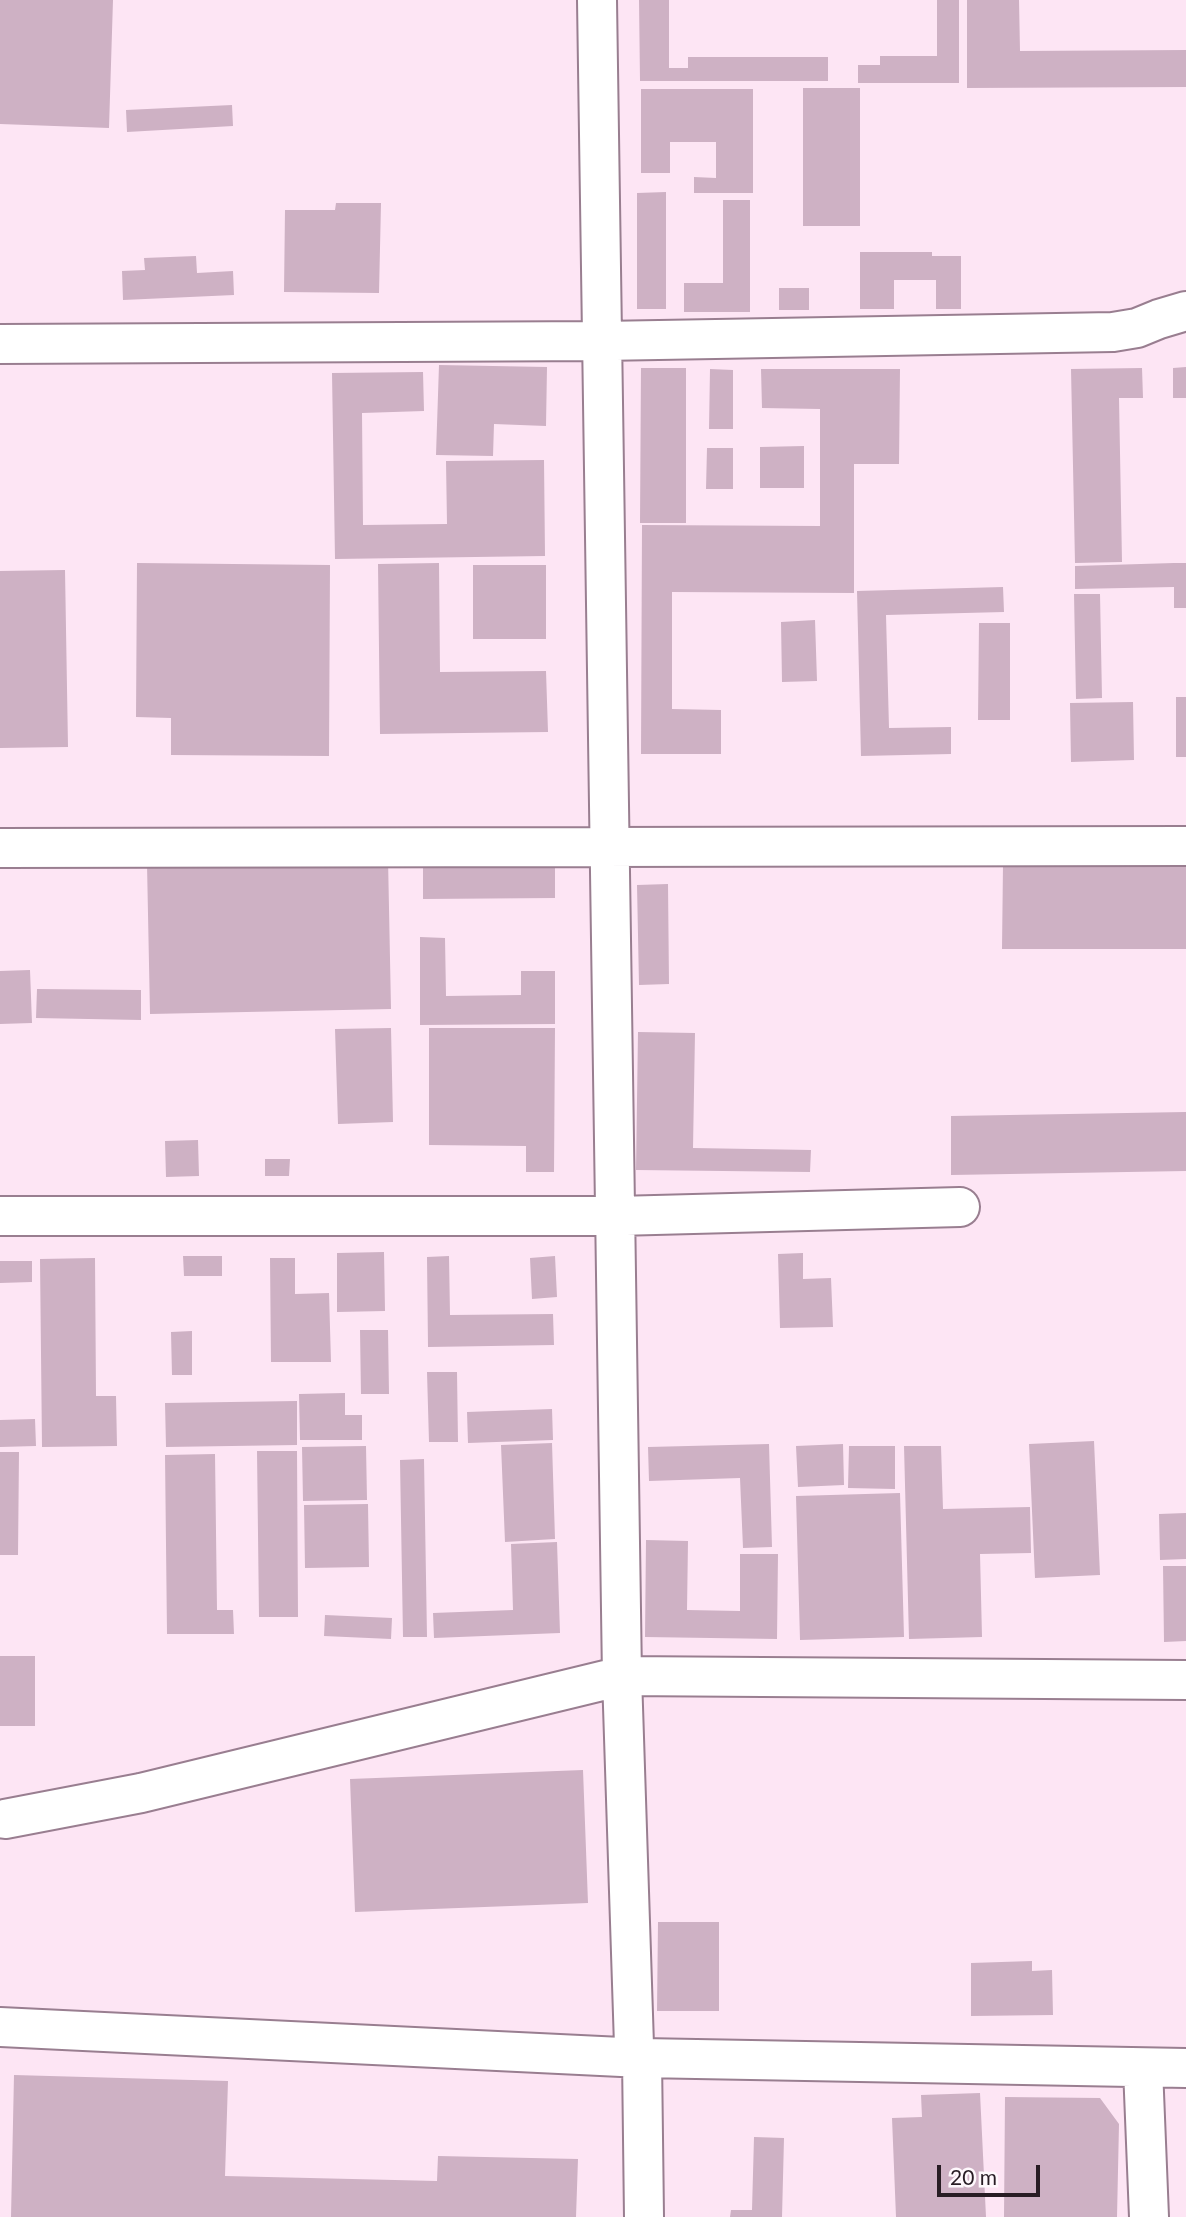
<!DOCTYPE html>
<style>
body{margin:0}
#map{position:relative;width:1186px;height:2217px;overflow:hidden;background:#fde5f4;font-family:Lato,sans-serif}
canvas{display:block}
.scale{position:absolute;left:937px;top:2165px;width:103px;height:32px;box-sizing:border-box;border:4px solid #281d24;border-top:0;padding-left:9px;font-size:21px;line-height:24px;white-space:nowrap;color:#281d24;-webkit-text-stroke:5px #fef8fc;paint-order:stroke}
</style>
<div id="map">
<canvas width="1186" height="2217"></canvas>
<div class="scale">20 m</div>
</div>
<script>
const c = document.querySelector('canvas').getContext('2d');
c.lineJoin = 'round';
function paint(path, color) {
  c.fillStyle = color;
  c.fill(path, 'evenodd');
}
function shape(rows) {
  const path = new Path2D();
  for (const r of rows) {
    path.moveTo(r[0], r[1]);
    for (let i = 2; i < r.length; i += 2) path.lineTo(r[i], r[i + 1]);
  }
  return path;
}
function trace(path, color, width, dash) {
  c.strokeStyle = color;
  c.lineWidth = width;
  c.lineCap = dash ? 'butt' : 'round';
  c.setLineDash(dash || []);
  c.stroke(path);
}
paint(shape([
 [0,0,113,0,109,128,0,124],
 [639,0,669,0,669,68,688,68,688,57,828,57,828,81,640,81],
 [937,0,959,0,959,83,858,83,858,65,880,65,880,56,937,56],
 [967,0,1019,0,1020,51,1186,50,1186,87,967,88],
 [803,88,860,88,860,226,803,226],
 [641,89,753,89,753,193,694,193,694,177,716,178,716,142,670,142,670,173,641,173],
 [232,105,233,126,127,132,126,110],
 [666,192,666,309,637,309,637,193],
 [723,200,750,200,750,312,684,312,684,283,723,283],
 [336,203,381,203,379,293,284,292,285,210,335,210],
 [860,252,932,252,932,256,961,256,961,309,936,309,936,280,894,280,894,309,860,309],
 [196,256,197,273,233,271,234,295,123,300,122,271,145,270,144,258],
 [779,288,809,288,809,310,779,310],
 [439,365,547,367,546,426,494,424,493,456,436,455],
 [1186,367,1186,398,1173,398,1173,368],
 [641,368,686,368,686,523,640,523],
 [1142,368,1143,398,1119,398,1122,562,1075,563,1071,369],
 [710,369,733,370,733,429,709,429],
 [761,369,900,369,899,464,854,464,854,593,672,592,672,709,721,710,721,754,641,754,642,525,820,526,820,409,762,408],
 [423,372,424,411,362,413,363,525,447,524,446,461,544,460,545,556,335,559,332,373],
 [804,446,804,488,760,488,760,447],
 [707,448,733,448,733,489,706,489],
 [137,563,330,565,329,756,171,755,171,718,136,717],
 [439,563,440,672,546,671,548,732,380,734,378,564],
 [1174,563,1186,563,1186,608,1174,608,1174,587,1075,589,1075,566],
 [473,565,546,565,546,639,473,639],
 [65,570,68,747,0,748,0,571],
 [1003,587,1004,612,886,615,889,728,951,727,951,754,861,756,857,591],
 [1074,594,1100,594,1102,698,1076,699],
 [815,620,817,681,782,682,781,622],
 [979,623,1010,623,1010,720,978,720],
 [1176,697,1186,697,1186,757,1176,757],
 [1133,702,1134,760,1071,762,1070,703],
 [388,858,391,1009,150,1014,147,864],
 [555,865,555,898,423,899,423,866],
 [1003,865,1186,865,1186,949,1002,949],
 [668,884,669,984,639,985,637,885],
 [420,937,445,938,446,996,521,995,521,971,555,971,555,1024,420,1025],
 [30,970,32,1023,0,1024,0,971],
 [37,989,141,990,141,1020,36,1018],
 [391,1028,393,1122,338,1124,335,1029],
 [429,1028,555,1028,554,1172,526,1172,526,1146,429,1145],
 [638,1032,695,1033,693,1148,811,1150,810,1172,636,1170],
 [1186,1112,1186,1171,951,1175,951,1116],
 [198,1140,199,1176,166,1177,165,1141],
 [265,1159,290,1159,289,1176,265,1176],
 [384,1252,385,1311,337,1312,337,1253],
 [803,1253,803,1279,831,1278,833,1327,780,1328,778,1254],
 [183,1256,222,1256,222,1276,184,1276],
 [449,1256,450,1315,553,1314,554,1345,428,1347,427,1257],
 [555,1256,557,1297,532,1299,530,1258],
 [95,1258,96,1396,116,1396,117,1446,42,1447,40,1259],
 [270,1258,295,1258,295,1294,329,1293,331,1362,271,1362],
 [0,1261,32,1261,32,1282,0,1283],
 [360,1330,388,1330,389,1394,361,1394],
 [192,1331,192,1375,172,1375,171,1332],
 [427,1372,457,1372,458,1442,429,1442],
 [345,1393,345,1415,362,1415,362,1440,300,1440,299,1394],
 [297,1401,297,1445,166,1447,165,1403],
 [552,1409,553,1440,468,1443,467,1412],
 [35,1419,36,1446,0,1447,0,1420],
 [1094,1441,1100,1575,1035,1578,1029,1444],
 [552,1443,555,1539,505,1542,501,1445],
 [769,1444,772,1547,743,1548,740,1478,649,1481,648,1447],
 [843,1444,844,1485,798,1487,796,1446],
 [366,1446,367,1500,303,1501,302,1447],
 [849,1446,895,1446,895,1489,848,1488],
 [904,1446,941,1446,943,1509,1030,1507,1031,1553,980,1554,982,1637,909,1639],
 [257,1451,297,1451,298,1617,259,1617],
 [0,1452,19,1452,18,1555,0,1555],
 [215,1454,217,1610,233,1610,234,1634,167,1634,165,1455],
 [424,1459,427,1637,403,1637,400,1460],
 [900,1493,904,1637,800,1640,796,1496],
 [368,1504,369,1567,305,1568,304,1505],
 [1186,1513,1186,1559,1160,1560,1159,1514],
 [646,1540,688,1541,687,1610,740,1611,740,1554,778,1554,777,1639,645,1637],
 [557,1542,560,1633,434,1638,433,1613,513,1610,511,1544],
 [1163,1566,1186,1566,1186,1641,1164,1642],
 [325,1615,392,1618,391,1639,324,1636],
 [0,1656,35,1656,35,1726,0,1726],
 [583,1770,588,1903,355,1912,350,1779],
 [658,1922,719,1922,719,2011,657,2011],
 [1032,1961,1032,1971,1052,1970,1053,2015,971,2016,971,1963],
 [14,2075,228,2081,225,2176,437,2181,438,2156,578,2159,576,2217,11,2217],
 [980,2093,986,2217,896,2217,892,2118,922,2117,921,2095],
 [1005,2097,1100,2098,1119,2124,1117,2217,1004,2217],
 [754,2137,784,2138,782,2217,730,2217,731,2210,752,2210]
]), '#ceb1c4');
const minor = shape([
 [597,0,622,1676,634,2045,636,2053,642,2058,1186,2068],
 [0,344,602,341,1113,332,1137,328,1159,319,1186,311],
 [0,848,1186,846],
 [0,1216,617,1216,960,1207],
 [5,1819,141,1793,622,1676,1186,1680],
 [0,2027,642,2058,644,2217],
 [1143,2068,1149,2217]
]);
trace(minor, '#997e90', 42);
trace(minor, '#fff', 38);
</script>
